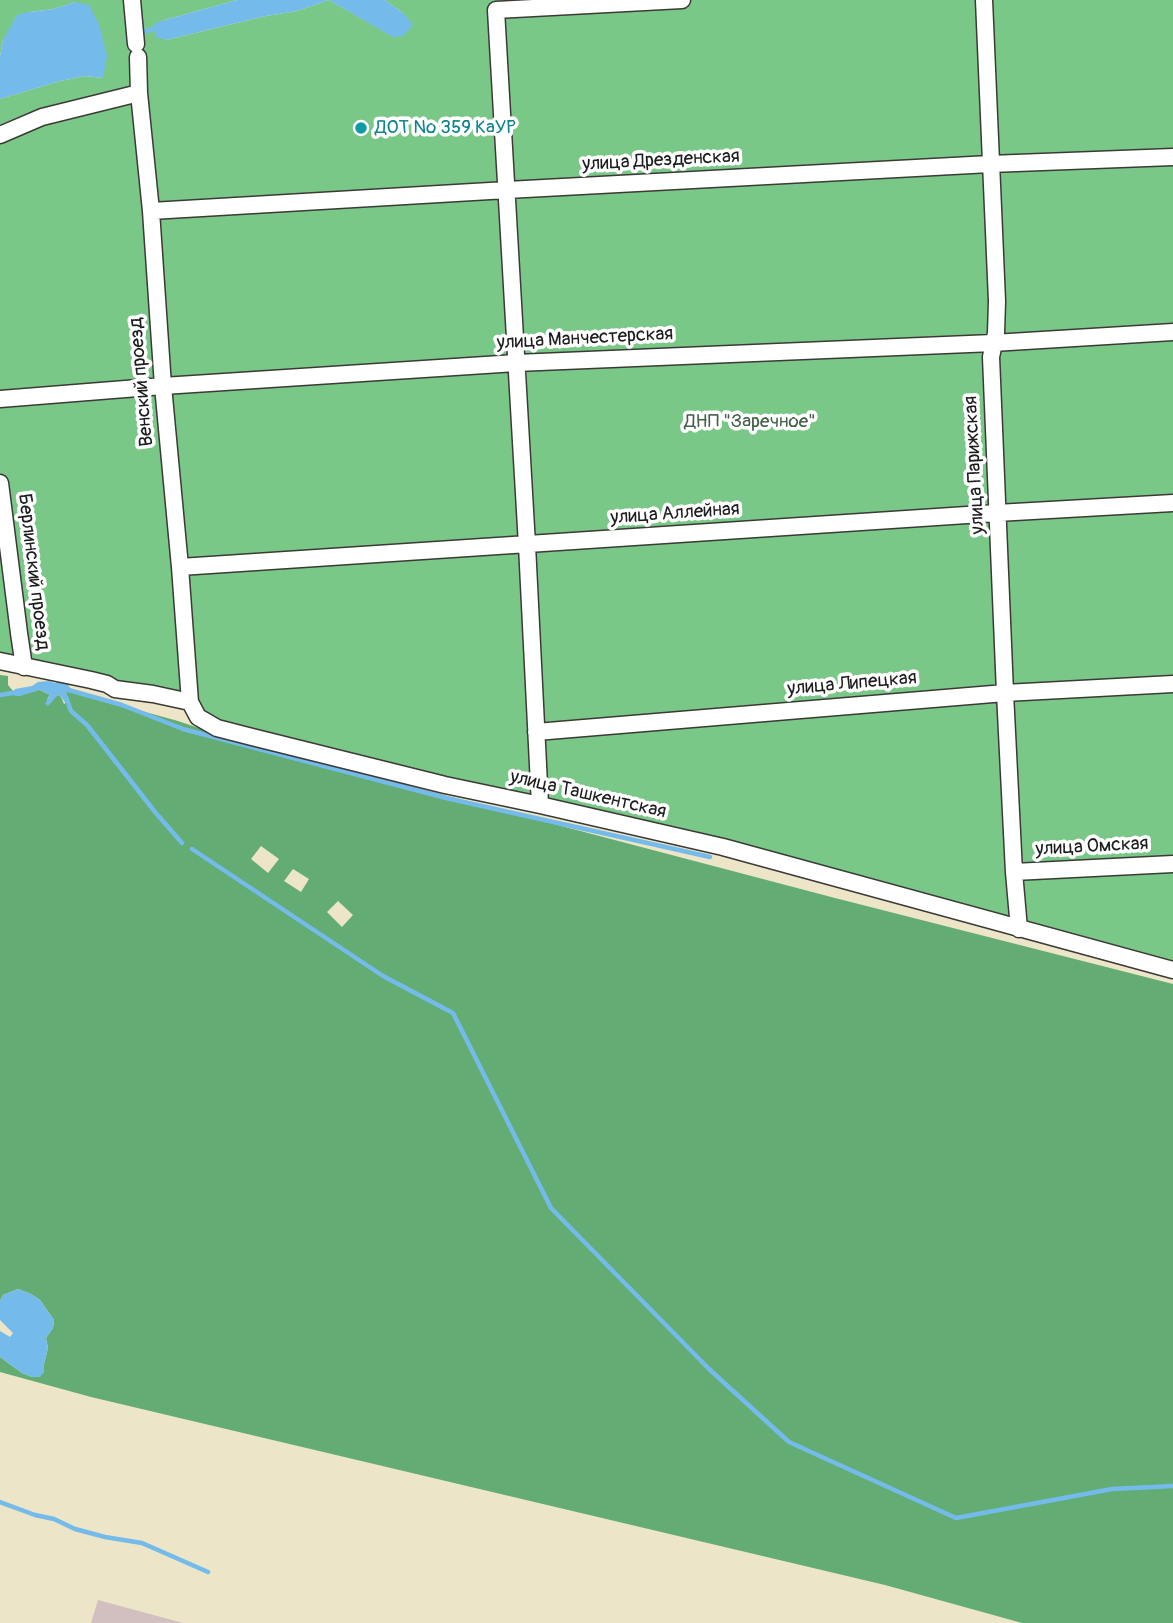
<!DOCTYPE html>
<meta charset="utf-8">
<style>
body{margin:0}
canvas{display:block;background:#ece5c7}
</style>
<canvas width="1173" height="1623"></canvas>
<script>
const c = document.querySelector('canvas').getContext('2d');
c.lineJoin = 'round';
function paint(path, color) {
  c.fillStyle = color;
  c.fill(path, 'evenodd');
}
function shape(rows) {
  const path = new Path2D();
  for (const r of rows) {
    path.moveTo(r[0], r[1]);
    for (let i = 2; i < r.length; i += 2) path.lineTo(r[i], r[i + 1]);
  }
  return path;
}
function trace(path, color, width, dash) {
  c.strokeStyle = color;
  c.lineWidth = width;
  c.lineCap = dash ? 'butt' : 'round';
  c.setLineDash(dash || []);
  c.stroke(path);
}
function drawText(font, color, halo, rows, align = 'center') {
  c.font = font + ' Pangolin,sans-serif';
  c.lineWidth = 7;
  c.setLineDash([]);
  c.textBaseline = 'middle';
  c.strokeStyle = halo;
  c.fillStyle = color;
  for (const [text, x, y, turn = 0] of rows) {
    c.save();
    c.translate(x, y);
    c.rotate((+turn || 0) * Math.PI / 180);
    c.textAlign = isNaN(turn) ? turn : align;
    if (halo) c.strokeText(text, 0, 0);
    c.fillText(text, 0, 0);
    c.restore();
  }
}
paint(shape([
 [98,1600,183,1623,91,1623]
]), '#d2bfbf');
paint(shape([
 [0,0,237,0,161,21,166,40,266,16,297,11,329,0,394,37,403,13,385,0,1173,0,1173,970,1036,933,213,725,184,701,0,661,0,99,60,81,85,76,103,78,75,2,54,9,29,12,3,40,0,56]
]), '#7ac887');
paint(shape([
 [0,675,8,676,8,685,13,691,13,693,40,690,50,695,47,699,58,695,61,697,64,704,68,701,66,692,69,691,178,721,231,739,835,898,1173,984,1173,1623,1022,1623,885,1585,91,1397,0,1372,0,1357,22,1373,32,1377,44,1372,44,1364,48,1348,46,1338,53,1328,54,1320,40,1300,31,1294,18,1289,3,1295,0,1301],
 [261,846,279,859,268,873,251,859],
 [293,869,309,879,301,892,284,881],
 [338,901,353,915,342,927,327,912]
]), '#63ac74');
paint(shape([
 [237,0,385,0,403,13,413,25,403,36,393,37,329,0,297,11,266,16,166,40,156,37,154,24,161,21],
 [75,2,89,5,99,24,107,56,103,78,85,76,60,81,0,99,0,56,3,40,17,15,29,12,54,9],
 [62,680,66,682,71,689,66,692,68,701,67,705,61,697,58,695,48,706,45,704,50,695,40,690,20,696,15,696,13,693,15,689,32,686,38,682,49,681,55,683],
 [18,1289,31,1294,40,1300,54,1320,53,1328,46,1338,48,1348,44,1364,44,1372,40,1377,32,1377,22,1373,0,1357,0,1331,10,1337,13,1333,0,1320,0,1301,3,1295]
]), '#74bbeb');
trace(shape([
 [142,32,158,28],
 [65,689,122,705,183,729,446,798,710,857],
 [0,695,19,692],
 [66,697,71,711,87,725,155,812,182,843],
 [192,849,383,976,453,1013,551,1208,709,1369,789,1442,956,1518,1112,1489,1173,1486],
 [0,1502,35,1515,54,1519,75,1529,105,1537,142,1543,208,1572]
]), '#74bbeb', 4.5);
const minor = shape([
 [132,0,136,44],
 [984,0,997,301,996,333,991,357,1005,693,1014,872,1019,929],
 [138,57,139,93,151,211,163,386,180,567,190,702,198,717,217,728,252,737,445,785,540,805,723,847,1173,970],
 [0,135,42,117,139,93],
 [151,211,507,190,990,164,1173,157],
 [0,399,163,386,516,363,993,343,1173,332],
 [0,483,19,633,24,667],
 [180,567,997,513,1173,503],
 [0,661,91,680,107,684,115,689,153,694,190,702],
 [536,732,1005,693,1173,684],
 [540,805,527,545,496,10,682,0],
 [1014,872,1173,864]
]);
trace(minor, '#3b3a36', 19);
trace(minor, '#fff', 16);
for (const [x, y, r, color] of [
 [361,128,7,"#0f9aa8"]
]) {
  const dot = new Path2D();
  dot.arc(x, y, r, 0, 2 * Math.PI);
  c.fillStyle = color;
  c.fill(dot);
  trace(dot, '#fff', 2.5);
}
drawText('19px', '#0d838f', '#fff', [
 ["ДОТ № 359 КаУР",375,128]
], 'left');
drawText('19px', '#1c1c1c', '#fff', [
 ["улица Дрезденская",661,161,-3],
 ["улица Манчестерская",585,339,-3],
 ["Венский проезд",142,382,-95],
 ["улица Парижская",975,465,-93],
 ["улица Аллейная",675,514,-4],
 ["Берлинский проезд",33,572,83],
 ["улица Липецкая",852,684,-5],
 ["улица Ташкентская",588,795,13],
 ["улица Омская",1092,847,-3]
]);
drawText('19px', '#426147', '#fff', [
 ["ДНП \"Заречное\"",750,422]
]);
</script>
